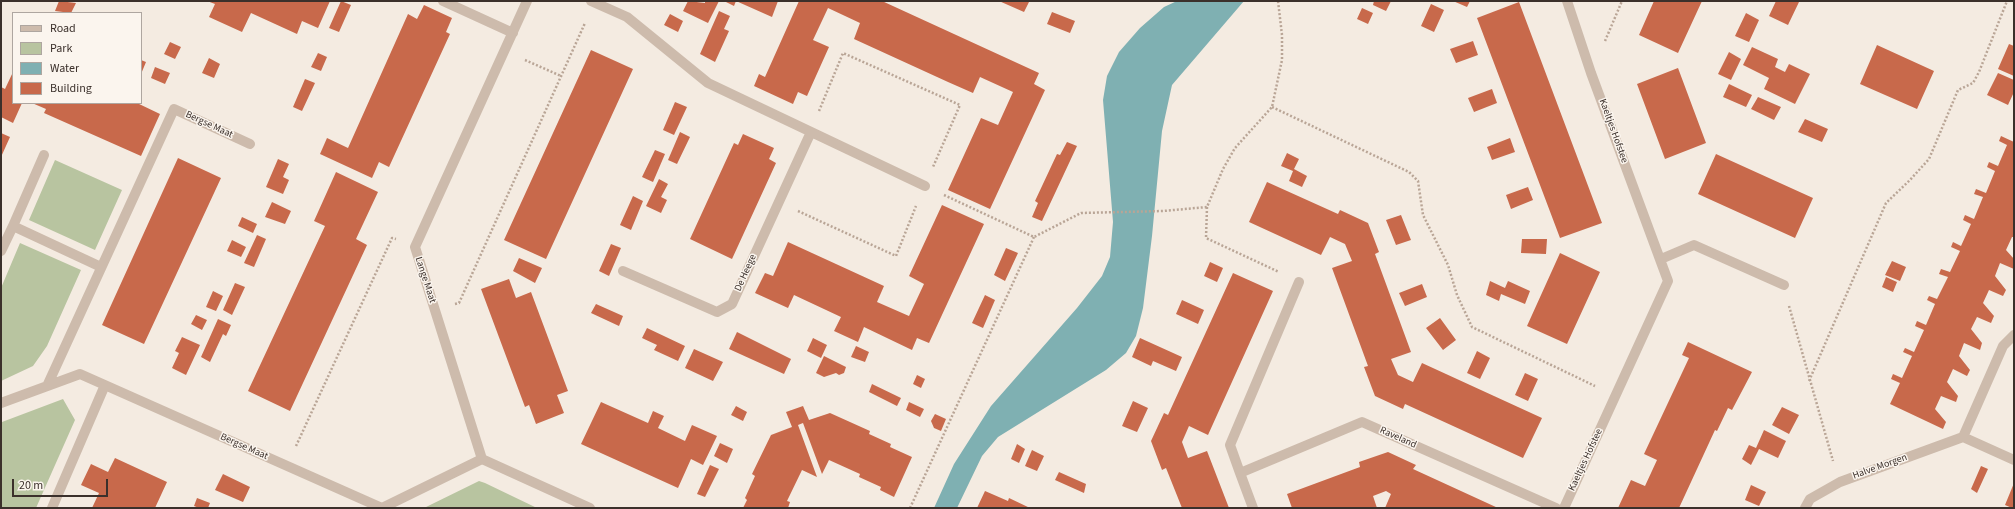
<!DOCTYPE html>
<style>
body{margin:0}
#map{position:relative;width:2015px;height:509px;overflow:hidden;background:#f4ebe1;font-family:"Source Sans 3",sans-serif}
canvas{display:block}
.frame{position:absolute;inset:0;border:2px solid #3b302b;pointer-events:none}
.legend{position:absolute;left:12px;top:12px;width:130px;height:92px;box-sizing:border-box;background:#fbf5ee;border:1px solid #aea6a0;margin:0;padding:5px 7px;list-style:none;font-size:12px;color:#3b302b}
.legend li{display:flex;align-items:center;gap:8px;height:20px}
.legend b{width:20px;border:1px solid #aea6a0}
.scale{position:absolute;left:12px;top:479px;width:96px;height:18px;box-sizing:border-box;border:2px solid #3b302b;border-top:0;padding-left:5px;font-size:12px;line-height:14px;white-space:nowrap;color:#3b302b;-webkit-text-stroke:3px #fbf5ee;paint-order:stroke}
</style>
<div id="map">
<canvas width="2015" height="509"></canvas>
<div class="frame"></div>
<ul class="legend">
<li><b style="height:5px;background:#cdbbac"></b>Road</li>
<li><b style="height:11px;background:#b8c4a0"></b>Park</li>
<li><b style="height:11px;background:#7fb0b2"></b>Water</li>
<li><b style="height:11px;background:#c8694b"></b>Building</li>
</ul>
<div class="scale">20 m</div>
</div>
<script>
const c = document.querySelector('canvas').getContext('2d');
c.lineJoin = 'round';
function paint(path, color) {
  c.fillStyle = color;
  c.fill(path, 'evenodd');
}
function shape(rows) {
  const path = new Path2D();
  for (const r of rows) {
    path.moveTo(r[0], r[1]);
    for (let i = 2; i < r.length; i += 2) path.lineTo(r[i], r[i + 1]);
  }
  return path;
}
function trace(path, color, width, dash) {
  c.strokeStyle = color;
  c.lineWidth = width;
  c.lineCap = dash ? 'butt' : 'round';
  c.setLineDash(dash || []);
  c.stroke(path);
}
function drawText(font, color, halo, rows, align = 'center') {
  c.font = font + ' "Source Sans 3",sans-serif';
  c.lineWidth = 3;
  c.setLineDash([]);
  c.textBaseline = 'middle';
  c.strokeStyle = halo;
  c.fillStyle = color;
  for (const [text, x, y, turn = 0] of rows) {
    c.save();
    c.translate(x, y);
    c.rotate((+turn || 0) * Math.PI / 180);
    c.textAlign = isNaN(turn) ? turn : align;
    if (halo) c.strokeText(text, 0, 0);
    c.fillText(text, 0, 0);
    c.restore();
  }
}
paint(shape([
 [55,160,122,190,95,250,29,220],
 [20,243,81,270,47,346,33,366,1,381,1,288],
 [63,399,75,420,36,508,1,508,2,422],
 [479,481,485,483,537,508,424,508]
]), '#b8c4a0');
paint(shape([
 [1177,1,1244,1,1172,85,1162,131,1152,236,1143,308,1136,336,1126,353,1106,370,998,437,982,456,957,508,934,508,954,464,991,406,1077,308,1102,276,1110,257,1113,222,1103,100,1107,76,1119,52,1140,28,1164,7]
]), '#7fb0b2');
paint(shape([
 [59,1,76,3,71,13,55,11],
 [207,1,330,1,318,28,302,21,297,34,251,13,242,32,209,17,215,4],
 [341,1,351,5,339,32,329,28],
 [688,1,705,3,705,1,719,1,708,23,683,11],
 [724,1,778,1,772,17,736,1,734,6],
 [799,1,882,1,1039,73,1034,84,1045,90,990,209,948,190,981,118,998,125,1013,92,980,77,973,93,948,82,854,39,860,23,828,8,813,40,829,47,807,96,798,92,793,104,754,86,759,74,765,77],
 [999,1,1026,1,1029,2,1024,12],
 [1374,1,1391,1,1386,11,1373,5],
 [1453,1,1470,1,1467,7],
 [1654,1,1702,1,1678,53,1639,35],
 [1776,1,1799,2,1788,25,1769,16],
 [1519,2,1602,223,1560,238,1477,18],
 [1431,4,1444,10,1434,32,1421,26],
 [424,5,452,18,446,32,450,34,389,167,379,162,372,178,320,154,327,138,348,148,408,14,417,19],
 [1362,8,1373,13,1368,24,1357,19],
 [719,11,730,16,724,29,729,31,715,62,700,54],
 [1052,12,1075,21,1070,33,1047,24],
 [1746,13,1759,20,1749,42,1735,36],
 [670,14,683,21,678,32,664,25],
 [1473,41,1478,55,1456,63,1450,49],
 [170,42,181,47,175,59,164,54],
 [2009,44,2014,46,2014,76,1998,69],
 [1877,45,1934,71,1917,109,1860,84],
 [1752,47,1778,59,1775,67,1785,72,1789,64,1810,74,1795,104,1764,89,1769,78,1743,65],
 [591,50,633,69,546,259,504,240],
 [1729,52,1741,59,1731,80,1718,74],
 [318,53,327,57,321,71,311,67],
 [209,58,220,64,214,78,202,73],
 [141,60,146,62,141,74],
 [155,67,170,73,165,84,151,78],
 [1678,68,1706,143,1665,159,1637,84],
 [13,72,13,103,22,103,13,123,1,117,1,87,5,89],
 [1998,73,2014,80,2014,92,2008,105,1987,95],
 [305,79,315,83,302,111,293,107],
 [1729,84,1752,95,1746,107,1723,97],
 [1492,89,1497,103,1474,112,1468,98],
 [1758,97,1781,107,1774,120,1751,109],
 [675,102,687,107,674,135,663,130],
 [32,103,137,103,160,114,141,156,44,113,46,109],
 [1805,119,1828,129,1822,142,1798,132],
 [680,132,690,137,677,164,668,160],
 [1,133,10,137,1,157],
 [743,134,774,148,769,159,776,163,732,259,690,239,734,143,738,145],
 [2001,136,2014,142,2014,237,2012,237,2006,250,2014,259,2014,269,2000,263,1995,276,2006,290,2003,296,1989,290,1983,303,1994,316,1991,323,1977,317,1971,329,1982,343,1980,350,1964,343,1959,356,1970,370,1967,376,1953,369,1947,382,1958,396,1956,402,1941,396,1935,409,1946,422,1943,429,1890,404,1900,383,1891,379,1893,374,1902,378,1912,356,1903,352,1905,348,1914,352,1924,330,1915,326,1917,321,1926,325,1935,304,1927,300,1929,296,1937,299,1948,277,1939,274,1941,269,1950,272,1960,251,1951,247,1953,242,1961,246,1971,224,1963,220,1965,215,1974,219,1983,197,1974,194,1976,189,1986,193,1995,171,1987,167,1989,162,1998,166,2007,145,1999,141],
 [1510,138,1515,152,1492,160,1487,147],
 [1067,142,1077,146,1042,221,1032,217,1038,203,1035,201,1057,154,1060,155],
 [655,150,665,154,653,182,642,177],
 [1287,153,1299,159,1294,169,1307,176,1302,187,1289,181,1293,171,1281,166],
 [1716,154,1813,198,1795,238,1698,194],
 [178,158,221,178,144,344,102,325],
 [278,159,289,164,283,177,289,180,283,194,266,187],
 [336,172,378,192,356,239,367,245,290,411,248,391,325,226,314,221],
 [659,179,668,184,661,197,667,200,661,213,646,206],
 [1267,182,1338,214,1340,210,1368,223,1379,252,1375,254,1411,352,1391,359,1398,375,1413,382,1422,363,1542,418,1523,458,1405,404,1403,409,1375,396,1364,367,1368,366,1332,268,1352,261,1345,244,1330,237,1321,255,1249,222],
 [1528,187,1533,200,1511,209,1506,195],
 [633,196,643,201,631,230,620,225],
 [272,202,291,211,285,224,265,217],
 [942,205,984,224,929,343,917,338,912,350,864,327,858,342,834,331,841,317,794,295,788,308,755,293,765,273,773,276,788,242,884,286,877,302,909,316,924,284,909,276],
 [1401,215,1411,240,1396,245,1386,220],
 [242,217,257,224,253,233,238,226],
 [257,235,266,239,254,267,244,263],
 [1522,239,1547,239,1546,254,1521,253],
 [232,240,246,247,241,257,227,251],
 [611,244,621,248,609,276,599,271],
 [1006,248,1018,253,1005,281,994,275],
 [1560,253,1600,272,1567,344,1527,326],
 [519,258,542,268,535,283,513,271],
 [1892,261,1906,267,1900,281,1885,275],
 [1210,262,1223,268,1217,282,1204,276],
 [1233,273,1273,291,1208,435,1189,426,1182,442,1188,458,1207,451,1229,508,1182,508,1166,468,1162,470,1151,441,1164,413,1168,415],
 [1886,277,1897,282,1893,292,1882,287],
 [509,279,516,298,531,292,568,391,557,395,564,413,536,424,529,405,525,407,481,289],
 [1490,281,1505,288,1508,281,1530,291,1525,304,1501,294,1499,301,1486,295],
 [235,283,245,287,232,315,223,310],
 [1422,284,1427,297,1405,306,1399,293],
 [213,291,223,296,216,311,206,307],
 [985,295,995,300,983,328,972,323],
 [1182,300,1204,310,1198,324,1176,314],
 [596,304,623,316,619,326,591,313],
 [196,315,207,320,202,330,191,324],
 [1440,318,1456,340,1443,350,1426,328],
 [218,319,231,325,226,336,223,334,210,362,201,357],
 [647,328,685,346,678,361,654,350,657,345,642,338],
 [737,332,791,359,784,374,729,349],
 [182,337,200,345,186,375,172,368,179,353,175,351],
 [813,338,827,345,821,358,807,351],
 [1140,338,1182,357,1176,371,1153,361,1151,366,1132,357],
 [1688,342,1752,372,1732,410,1728,408,1717,431,1715,430,1679,508,1618,508,1631,480,1645,486,1657,460,1644,454,1689,358,1682,355],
 [856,346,869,352,865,362,851,357],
 [694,349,723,362,713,381,685,368],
 [1477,351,1490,358,1480,379,1467,373],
 [824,356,846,367,844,373,839,375,836,373,824,377,816,373],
 [1525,373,1538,379,1528,401,1515,395],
 [917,375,925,379,921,388,913,384],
 [872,384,901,398,897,406,869,392],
 [1133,401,1148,408,1137,432,1122,426],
 [601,402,648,423,653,411,664,416,658,428,685,441,692,425,717,436,703,465,691,459,678,488,581,444],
 [909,402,924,409,920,417,906,410],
 [736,406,747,412,743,421,731,415],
 [803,406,809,420,830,413,870,431,869,434,891,444,890,447,912,457,894,497,880,490,881,487,859,477,860,474,829,460,822,474,803,423,798,425,817,477,802,470,787,501,790,502,788,508,743,508,747,500,745,498,755,476,752,474,771,435,792,427,786,412],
 [1782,407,1799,415,1789,434,1772,425],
 [935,414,946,419,941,431,934,428,931,421],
 [1764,430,1786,441,1778,458,1759,449,1751,465,1742,459,1749,445,1756,448],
 [720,443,733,449,727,463,714,456],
 [1017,444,1025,449,1019,463,1011,459],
 [1032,450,1044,456,1037,471,1025,466],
 [1388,452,1416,465,1413,469,1498,508,1385,508,1391,494,1386,491,1373,496,1377,508,1292,508,1287,494,1360,467,1359,462],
 [115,458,167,482,155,508,92,508,99,493,81,485,91,464,108,472],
 [710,465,719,469,705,497,697,494],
 [1981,466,1988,469,1977,493,1971,489],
 [1059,472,1086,484,1084,493,1055,480],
 [223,474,250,487,243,502,215,490],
 [2014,483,2014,508,2012,508,2005,505],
 [1751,485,1766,492,1759,506,1745,500],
 [985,491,1008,501,1009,498,1030,508,977,508],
 [197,498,210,503,208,508,199,508,194,506]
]), '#c8694b');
trace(shape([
 [1605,41,1622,1],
 [525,60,561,76],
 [1272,107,1409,172,1418,181,1423,215,1448,265,1457,295,1472,327,1595,386],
 [819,111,843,53,960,105,933,167],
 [944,195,1034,237,1081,213,1163,211,1207,207,1223,169,1235,148,1272,107,1282,60,1282,35,1278,1],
 [1207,207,1206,238,1279,272],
 [798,211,896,256,916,206],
 [455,304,459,303,585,23],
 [1789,306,1833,461],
 [1809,381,1886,203,1910,180,1929,159,1958,90,1973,83,1979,72,2007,1],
 [296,446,392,238,396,239],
 [910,508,1034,237]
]), '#b9a596', 2.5, [2, 2]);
trace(shape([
 [443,1,513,33],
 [527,1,415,247,482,459,590,508],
 [591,1,627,17,708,83,925,186],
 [13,226,44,155],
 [1,251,13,226,101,267],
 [1661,259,1694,245,1784,285],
 [623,271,717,312,732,304,811,132],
 [1299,282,1230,445,1240,473,1362,422,1556,508],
 [47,386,174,109,250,144],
 [1,403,80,374,382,508,482,459],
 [1963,437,2014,460],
 [1240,473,1253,508],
 [52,508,105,385],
 [1564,508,1668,281,1591,73,1567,1],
 [1805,508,1810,499,1840,482,1963,437,2003,346,2014,335]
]), '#cdbbac', 10);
drawText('10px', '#3b302b', '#fbf5ee', [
 ["Bergse Maat",209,125,25],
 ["Kaeltjes Hofstee",1613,131,70],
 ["De Heege",746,273,-66],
 ["Lange Maat",425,280,72],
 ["Raveland",1398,438,24],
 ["Bergse Maat",244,447,24],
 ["Kaeltjes Hofstee",1586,460,-65],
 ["Halve Morgen",1880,467,-20]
]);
</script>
